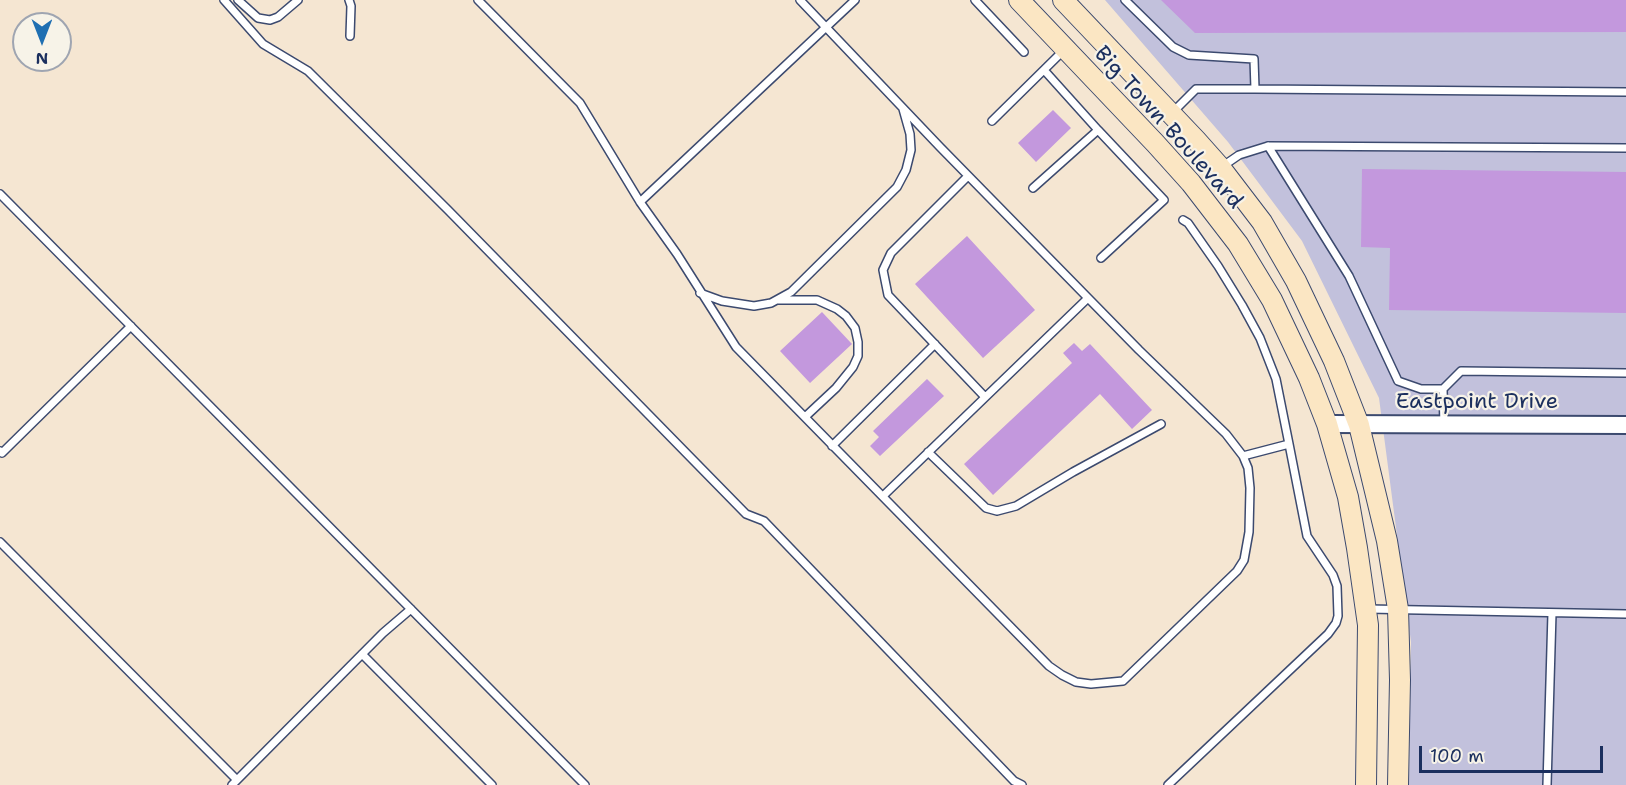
<!DOCTYPE html>
<style>
body{margin:0}
#map{position:relative;width:1626px;height:785px;overflow:hidden;background:#f5e6d2;font-family:"Shantell Sans",sans-serif}
canvas{display:block}
.north{position:absolute;left:12px;top:12px;width:60px;height:60px;box-sizing:border-box;background:#f7f3e8;border:2px solid #9fa5b1;border-radius:50%;rotate:180deg;font-size:16px;font-weight:700;line-height:24px;text-align:center;color:#1b2f5e}
.north::after{content:'';display:block;margin:auto;width:21px;height:27px;background:#1f6fb2;clip-path:polygon(50% 0,100% 100%,50% 72%,0 100%)}
.scale{position:absolute;left:1419px;top:746px;width:184px;height:27px;box-sizing:border-box;border:3px solid #1b2f5e;border-top:0;padding-left:8px;font-size:18px;line-height:21px;white-space:nowrap;color:#1b2f5e;-webkit-text-stroke:4px #f7f3e8;paint-order:stroke}
</style>
<div id="map">
<canvas width="1626" height="785"></canvas>
<div class="north">N</div>
<div class="scale">100 m</div>
</div>
<script>
const c = document.querySelector('canvas').getContext('2d');
c.lineJoin = 'round';
function paint(path, color) {
  c.fillStyle = color;
  c.fill(path, 'evenodd');
}
function shape(rows) {
  const path = new Path2D();
  for (const r of rows) {
    path.moveTo(r[0], r[1]);
    for (let i = 2; i < r.length; i += 2) path.lineTo(r[i], r[i + 1]);
  }
  return path;
}
function trace(path, color, width, dash) {
  c.strokeStyle = color;
  c.lineWidth = width;
  c.lineCap = dash ? 'butt' : 'round';
  c.setLineDash(dash || []);
  c.stroke(path);
}
function drawText(font, color, halo, rows, align = 'center') {
  c.font = font + ' "Shantell Sans",sans-serif';
  c.lineWidth = 4.5;
  c.setLineDash([]);
  c.textBaseline = 'middle';
  c.strokeStyle = halo;
  c.fillStyle = color;
  for (const [text, x, y, turn = 0] of rows) {
    c.save();
    c.translate(x, y);
    c.rotate((+turn || 0) * Math.PI / 180);
    c.textAlign = isNaN(turn) ? turn : align;
    if (halo) c.strokeText(text, 0, 0);
    c.fillText(text, 0, 0);
    c.restore();
  }
}
paint(shape([
 [1105,0,1626,0,1626,785,1409,785,1411,642,1379,398,1302,241,1228,142]
]), '#c2c1dc');
paint(shape([
 [1161,0,1626,0,1626,32,1195,33],
 [1053,110,1071,128,1036,162,1018,143],
 [1362,169,1626,172,1626,313,1389,310,1390,248,1361,247],
 [967,236,1035,310,983,358,915,284],
 [822,312,852,344,810,383,780,351],
 [1074,343,1082,351,1090,344,1152,410,1132,429,1100,394,993,495,964,464,1072,363,1063,353],
 [927,379,944,396,880,456,870,446,879,437,873,431]
]), '#c398dd');
const service = shape([
 [224,0,263,44,308,71,448,210,746,514,764,521,1014,781,1022,785],
 [238,0,258,18,270,20,278,17,298,0],
 [349,0,351,6,350,36],
 [478,0,580,103,640,202,677,254,736,347,1049,666,1062,675,1076,682,1091,684,1123,681,1237,571,1244,560,1249,532,1250,488,1248,468,1243,456,1226,434,1139,350,940,147,800,0],
 [975,0,1024,52],
 [1125,0,1173,47,1189,55,1254,59,1255,89,1196,89,1172,113],
 [1044,70,1098,130,1164,200,1101,258],
 [1255,89,1626,92],
 [992,121,1063,51],
 [1268,146,1626,148],
 [1223,166,1239,155,1268,146,1349,276,1398,381,1421,389,1443,389,1461,371,1626,373],
 [968,176,891,253,883,270,888,295,985,397],
 [1033,188,1098,130],
 [0,194,585,785],
 [640,202,855,0],
 [1183,220,1188,223,1218,266,1242,305,1260,338,1276,379,1289,444],
 [700,293,722,301,754,306,771,303,791,292,897,187,906,170,911,150,910,134,903,109],
 [779,300,817,300,837,309,846,316,855,328,858,342,858,356,853,367,836,388,805,417],
 [1443,389,1444,425],
 [832,446,935,344],
 [0,451,2,453,131,326],
 [928,452,986,508,997,511,1016,506,1073,472,1161,424],
 [883,496,1088,298],
 [0,542,237,780],
 [1368,609,1626,614],
 [362,654,492,785],
 [232,785,383,633,411,609],
 [1168,785,1328,634,1336,623,1338,616,1337,586,1333,575,1307,536,1289,444,1243,456],
 [1547,785,1552,613]
]);
const tertiary = shape([
 [1327,424,1626,425]
]);
const secondary = shape([
 [1019,0,1155,143,1191,183,1238,244,1272,300,1309,378,1327,424,1348,497,1357,548,1368,625,1366,785],
 [1063,0,1196,140,1220,167,1262,222,1296,281,1334,361,1359,425,1387,541,1398,609,1400,680,1398,785]
]);
trace(service, '#3c4a6f', 10);
trace(tertiary, '#3c4a6f', 20);
trace(secondary, '#3c4a6f', 22);
trace(service, '#fff', 7);
trace(tertiary, '#fff', 16);
trace(secondary, '#fbe6c3', 20);
drawText('22px', '#1b2f5e', '#f7f3e8', [
 ["Big Town Boulevard",1168,128,48],
 ["Eastpoint Drive",1477,402]
]);
</script>
